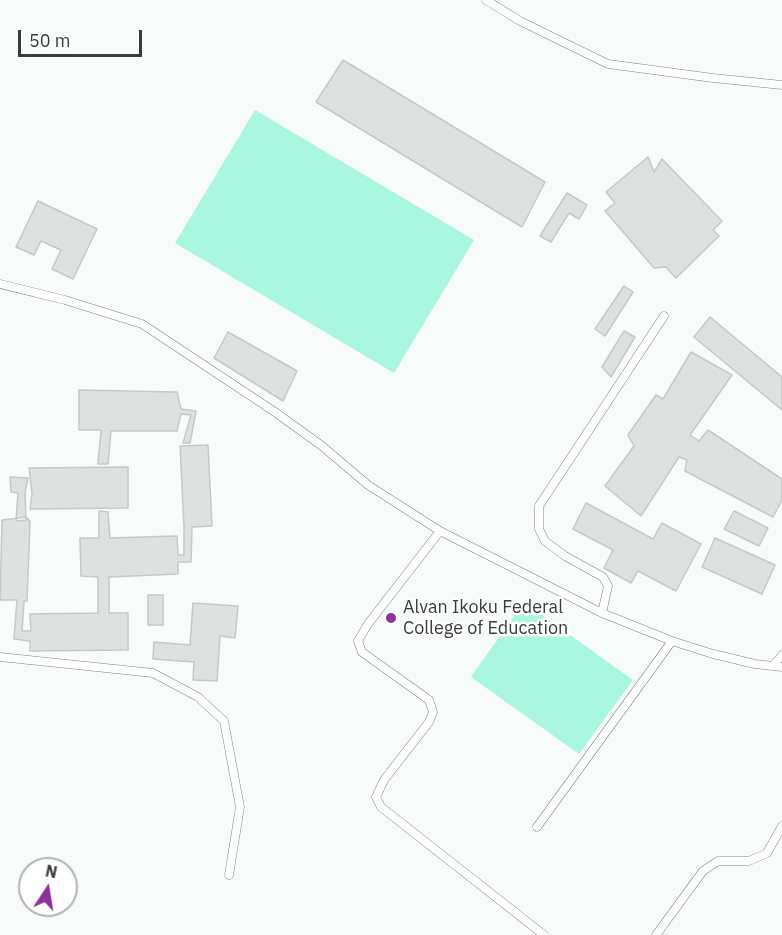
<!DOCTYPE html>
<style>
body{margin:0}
#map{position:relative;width:782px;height:935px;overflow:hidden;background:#f7fbf9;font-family:"IBM Plex Sans",sans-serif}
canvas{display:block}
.north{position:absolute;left:18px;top:857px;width:60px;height:60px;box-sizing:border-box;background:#fff;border:2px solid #b0b1b1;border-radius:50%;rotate:12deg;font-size:16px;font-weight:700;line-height:24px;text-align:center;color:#3a3b3b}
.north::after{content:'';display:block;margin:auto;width:21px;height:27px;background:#8e319b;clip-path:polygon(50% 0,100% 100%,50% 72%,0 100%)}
.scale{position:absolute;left:18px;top:30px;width:124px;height:27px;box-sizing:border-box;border:3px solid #3a3b3b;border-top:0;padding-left:8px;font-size:18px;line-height:21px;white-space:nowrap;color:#3a3b3b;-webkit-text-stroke:4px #fff;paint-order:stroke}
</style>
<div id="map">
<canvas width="782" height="935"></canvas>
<div class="north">N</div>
<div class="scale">50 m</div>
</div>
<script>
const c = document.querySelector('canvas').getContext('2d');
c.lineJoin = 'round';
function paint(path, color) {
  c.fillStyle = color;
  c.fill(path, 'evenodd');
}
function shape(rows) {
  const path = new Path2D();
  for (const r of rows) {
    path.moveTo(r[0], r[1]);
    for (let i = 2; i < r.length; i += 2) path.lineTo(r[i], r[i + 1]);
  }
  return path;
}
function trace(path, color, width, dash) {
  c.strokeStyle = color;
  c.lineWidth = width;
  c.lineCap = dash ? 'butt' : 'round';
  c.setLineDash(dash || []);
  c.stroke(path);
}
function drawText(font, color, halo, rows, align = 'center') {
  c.font = font + ' "IBM Plex Sans",sans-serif';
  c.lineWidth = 5;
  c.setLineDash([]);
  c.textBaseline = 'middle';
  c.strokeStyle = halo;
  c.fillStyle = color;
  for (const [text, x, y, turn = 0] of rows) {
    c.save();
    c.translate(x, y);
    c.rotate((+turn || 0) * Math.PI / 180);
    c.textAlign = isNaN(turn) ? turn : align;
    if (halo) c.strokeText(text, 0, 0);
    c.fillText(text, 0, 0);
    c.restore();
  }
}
paint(shape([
 [255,110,474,240,394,373,175,243],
 [524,602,633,680,579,754,471,677]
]), '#aaf7df');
const building = shape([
 [343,60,545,182,522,227,316,102,343,60],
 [648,157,654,172,662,159,722,221,713,230,719,236,676,278,666,267,654,268,605,211,615,203,606,192,648,157],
 [567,193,587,205,579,219,569,213,551,242,540,236,567,193],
 [38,201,97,229,73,279,52,269,61,250,41,241,34,255,16,247,38,201],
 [624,286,633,292,605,336,595,329,624,286],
 [710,317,782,377,782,410,694,337,710,317],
 [624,331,635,337,611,377,602,367,624,331],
 [228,332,297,371,283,401,214,358,228,332],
 [691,352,732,375,690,435,699,441,708,430,782,479,782,500,773,517,685,471,687,460,679,457,641,516,605,486,634,446,628,435,656,395,663,399,691,352],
 [79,390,177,392,181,409,196,411,190,443,183,443,191,415,181,414,177,431,111,431,108,464,98,464,101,430,79,430,79,390],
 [208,445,212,526,192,527,191,562,178,562,178,574,109,577,109,613,128,613,128,650,30,651,30,641,14,639,17,600,0,600,2,520,26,517,30,521,27,601,24,601,22,631,31,631,30,614,98,613,98,577,81,576,80,538,99,538,99,511,108,512,110,538,177,536,178,555,184,555,184,527,180,446,208,445],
 [128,467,128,508,30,509,32,494,29,468,128,467],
 [10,477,28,478,25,493,26,520,16,521,18,493,11,492,10,477],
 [586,503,653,539,662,523,701,544,676,591,638,571,631,583,604,568,613,550,573,529,586,503],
 [734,511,768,528,759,546,724,529,734,511],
 [715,538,775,565,762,594,702,567,715,538],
 [148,595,163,595,163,625,148,625,148,595],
 [193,603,238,606,235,638,220,636,217,681,193,680,194,662,153,659,154,642,190,645,193,603]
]);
paint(building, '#dee1e0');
trace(building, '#c5c9c7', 1.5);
const service = shape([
 [486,0,520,21,608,64,713,78,782,85],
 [0,284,65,300,142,324,275,412,322,446,368,485,440,531,602,613,672,641,713,654,755,664,782,667],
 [440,531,368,624,358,641,362,652,429,700,433,712,429,722,384,780,376,797,381,807,544,935],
 [602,613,608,586,603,577,565,556,545,541,539,529,539,506,664,316],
 [0,657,153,673,198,697,224,721,240,807,229,875],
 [773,666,782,655],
 [537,827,672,641],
 [656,935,703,871,718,861,749,861,767,853,782,826]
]);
trace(service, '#818483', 9);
trace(service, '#fff', 8);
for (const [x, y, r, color] of [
 [391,618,6,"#8e319b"]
]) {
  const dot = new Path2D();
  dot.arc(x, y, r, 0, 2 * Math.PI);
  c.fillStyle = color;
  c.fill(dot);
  trace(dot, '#fff', 2);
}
drawText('18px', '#3a3b3b', '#fff', [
 ["Alvan Ikoku Federal",403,608],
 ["College of Education",403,629]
], 'left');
</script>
